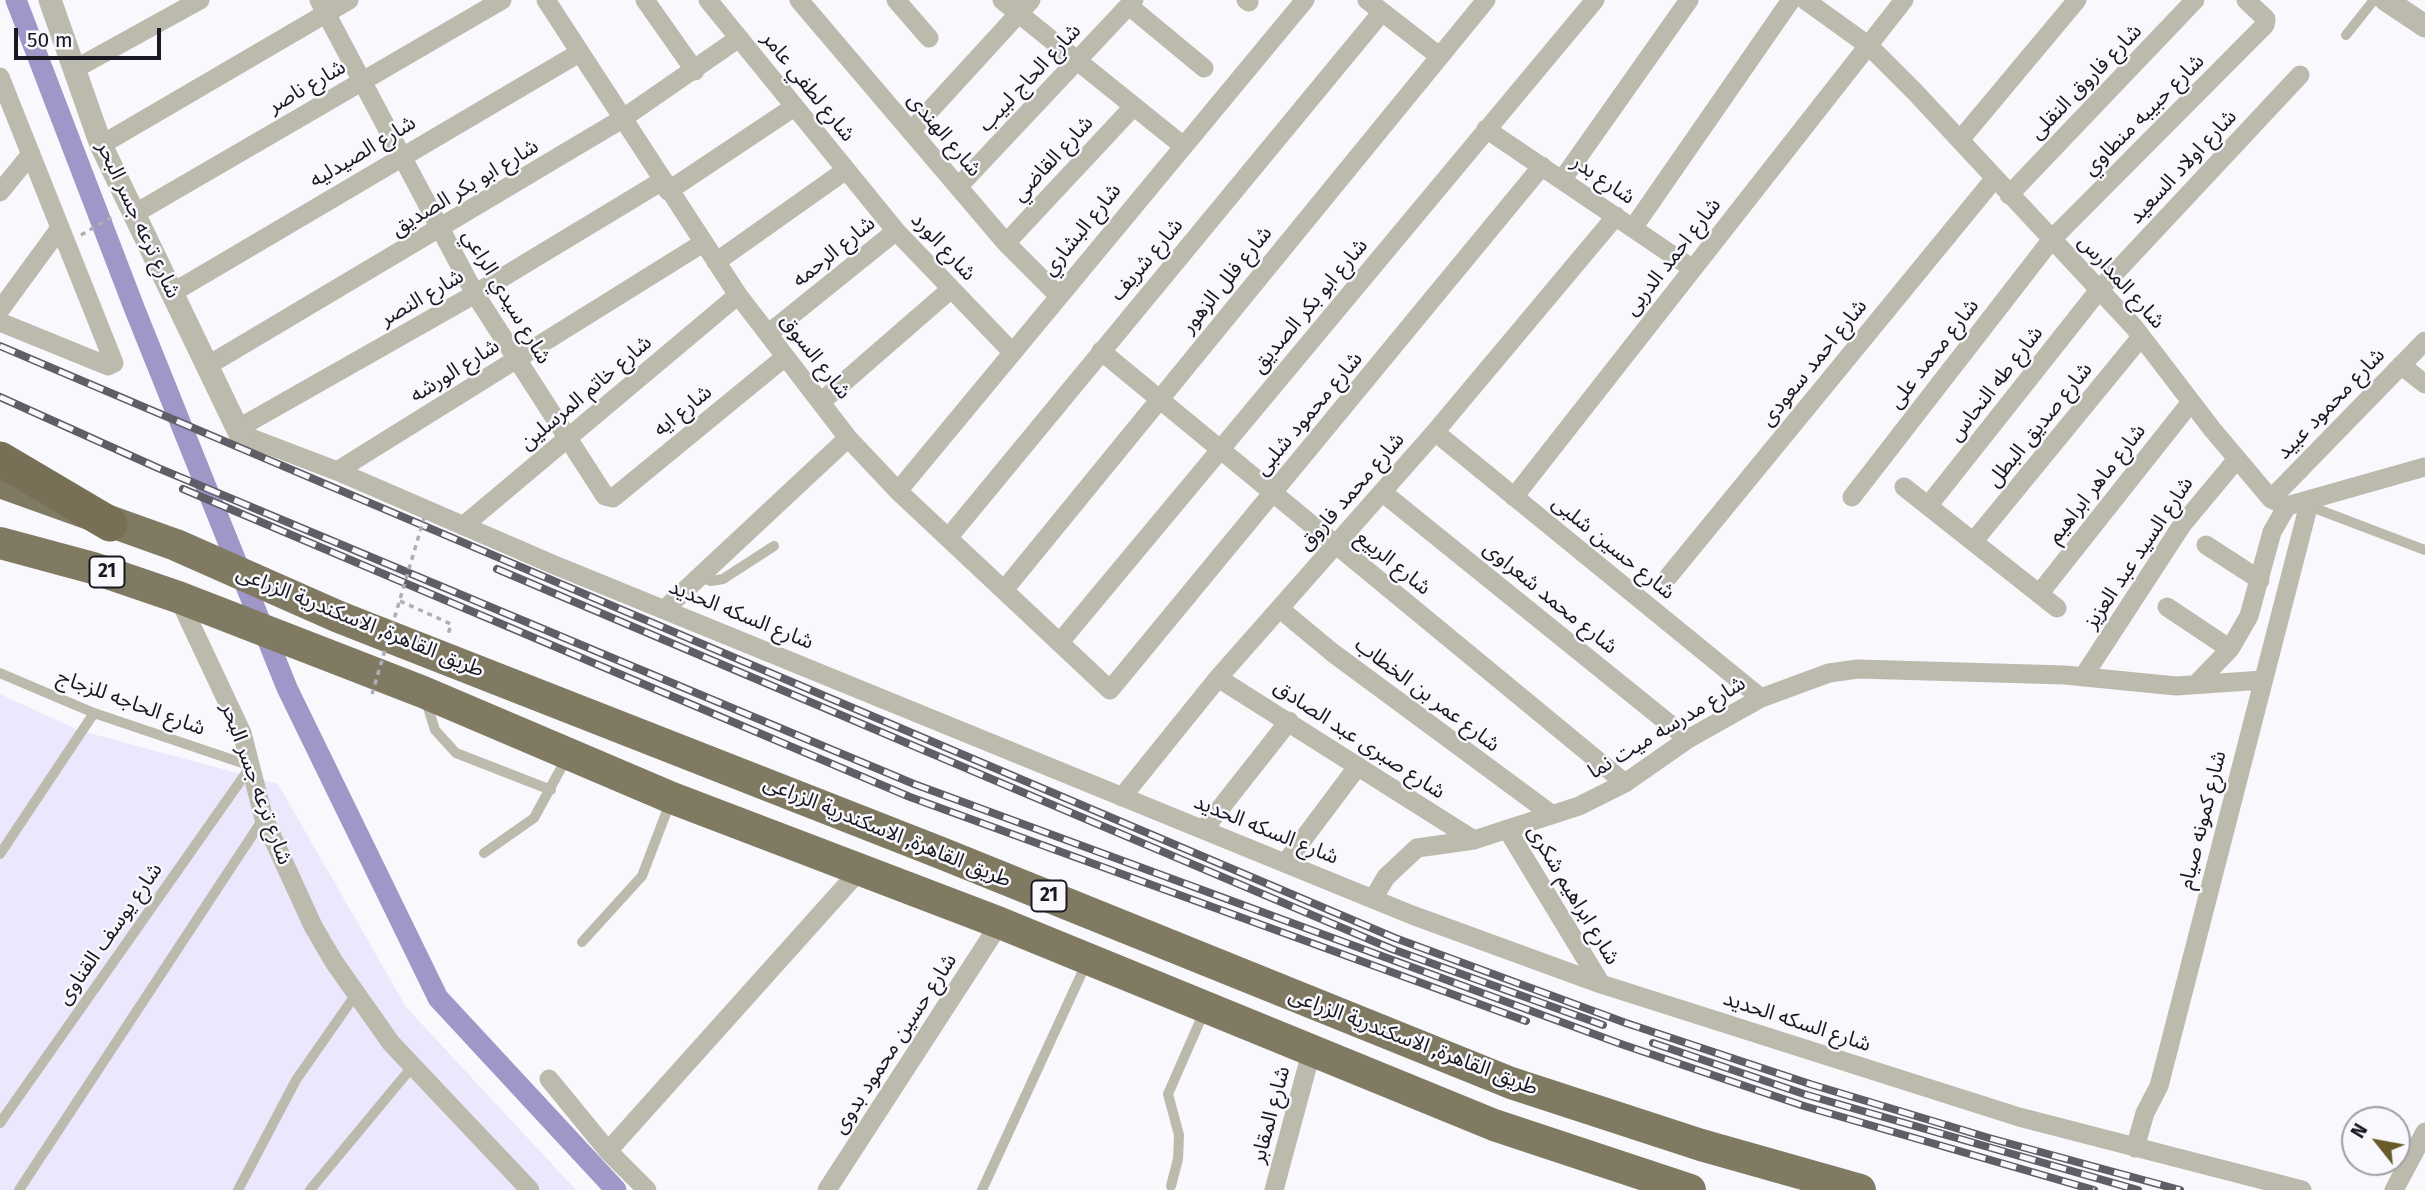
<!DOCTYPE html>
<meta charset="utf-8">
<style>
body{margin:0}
#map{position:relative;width:2425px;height:1190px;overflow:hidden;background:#f8f8fd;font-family:"Fira Sans",sans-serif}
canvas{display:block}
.north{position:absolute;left:2341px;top:1106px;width:70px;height:70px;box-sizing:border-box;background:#f8f8fd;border:2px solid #9f9ea5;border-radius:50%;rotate:301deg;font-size:19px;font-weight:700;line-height:28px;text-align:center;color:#191822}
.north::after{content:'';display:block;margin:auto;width:24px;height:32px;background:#695b28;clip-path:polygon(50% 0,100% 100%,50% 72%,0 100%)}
.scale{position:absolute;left:14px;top:28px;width:147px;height:32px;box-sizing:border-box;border:4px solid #191822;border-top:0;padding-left:9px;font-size:21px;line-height:24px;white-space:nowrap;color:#191822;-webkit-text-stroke:5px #f8f8fd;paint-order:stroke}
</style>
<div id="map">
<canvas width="2425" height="1190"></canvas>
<div class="north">N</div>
<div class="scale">50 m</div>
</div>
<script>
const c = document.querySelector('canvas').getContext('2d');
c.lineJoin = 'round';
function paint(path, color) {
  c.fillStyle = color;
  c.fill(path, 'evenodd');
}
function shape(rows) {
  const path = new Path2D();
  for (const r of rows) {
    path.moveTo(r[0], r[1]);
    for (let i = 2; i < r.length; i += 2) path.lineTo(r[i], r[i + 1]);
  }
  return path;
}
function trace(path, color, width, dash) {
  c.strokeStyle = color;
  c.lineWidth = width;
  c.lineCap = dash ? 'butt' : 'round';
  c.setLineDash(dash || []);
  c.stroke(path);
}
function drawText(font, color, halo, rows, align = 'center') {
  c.font = font + ' "Fira Sans","Noto Sans Arabic",sans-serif';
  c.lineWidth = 5;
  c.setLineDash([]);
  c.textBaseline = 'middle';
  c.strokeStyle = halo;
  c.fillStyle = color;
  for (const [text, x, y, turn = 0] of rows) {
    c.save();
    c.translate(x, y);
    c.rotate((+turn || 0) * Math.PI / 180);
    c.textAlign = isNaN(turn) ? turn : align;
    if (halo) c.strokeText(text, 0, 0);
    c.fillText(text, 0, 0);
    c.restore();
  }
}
paint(shape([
 [0,694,78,730,278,784,406,1007,576,1190,0,1190]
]), '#ebe8fe');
trace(shape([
 [16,0,135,310,287,688,438,998,616,1190]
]), '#9e97c8', 21);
trace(shape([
 [81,235,114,216],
 [400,601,451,624,448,635]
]), '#afaeb5', 3.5, [5, 5]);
trace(shape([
 [2346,35,2374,0],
 [2309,506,2425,550],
 [700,577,711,581,723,579,774,546],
 [0,673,94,713,251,766,0,1123],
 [426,701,435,730,456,753,551,790],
 [484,853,534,818,566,759],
 [0,854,94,713],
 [582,942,642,876,670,803],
 [1171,1186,1178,1159,1179,1135,1168,1094,1204,1012],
 [19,1190,263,819],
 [238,1190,296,1080,356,994],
 [310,1190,412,1067],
 [982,1190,1086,964]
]), '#bcb9ad', 10);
trace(shape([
 [319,0,475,294,605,496,613,498,785,357],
 [546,0,738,295,848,438,898,491,1110,690,1542,166],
 [645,0,695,71],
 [708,0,896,231,1011,351],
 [799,0,1006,243,1058,295],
 [896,0,929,38],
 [1002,0,1182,145],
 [1246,0,1249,2],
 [1367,0,1439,56],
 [1805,0,1869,46,1915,92,2134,327,2212,429,2271,499,2287,506,2425,467],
 [1129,6,1204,68],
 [75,69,200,0],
 [0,77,114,363,108,366,0,322],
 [1486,129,1693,269],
 [912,130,1031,0],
 [1960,140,2077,0],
 [101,145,349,0],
 [1562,180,1689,0],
 [958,187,1134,0],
 [668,191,794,107],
 [0,192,31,154],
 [2009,195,2195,0],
 [134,214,502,0],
 [1633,228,1791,0],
 [1006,243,1134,106],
 [716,262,846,170],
 [172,293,579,53],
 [0,310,60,228],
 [768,334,896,231],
 [1101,351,1625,783],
 [2401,365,2425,384],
 [207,366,622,119,739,38],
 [821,402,951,289],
 [237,429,475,294,662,181],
 [1435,432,1761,698],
 [240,434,337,471,552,564,1412,915,1601,984,2019,1117,2302,1190],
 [337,471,703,243],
 [1904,487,2057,608],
 [898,491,1305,0],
 [1382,492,1688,739],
 [1514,497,1904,0],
 [1852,497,2052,239,2265,25,2266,19,2246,0],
 [2271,499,2425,341],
 [1928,506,2099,290,2300,75],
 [463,526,738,295],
 [948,538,1382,12],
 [1973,542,2141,337],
 [2206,545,2260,580],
 [1668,577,1995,178],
 [1004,590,1486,0],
 [2039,594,2191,402],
 [178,597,242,733,264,819,313,926,334,962,391,1043,530,1190],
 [2167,607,2230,649],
 [666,608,848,438],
 [1280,609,1333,653,1551,814],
 [1060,642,1595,0],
 [2083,677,2182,525,2237,459],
 [1218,678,1474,840],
 [2197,683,2230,649,2249,616,2272,532,2287,506],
 [1122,797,1218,678,1435,432,1616,216],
 [1204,829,1289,721],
 [1507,829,1601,984],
 [1286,862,1358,766],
 [1373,899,1386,877,1417,848,1474,840,1579,806,1625,783,1688,739,1761,698,1829,673,1858,669,2065,675,2176,686,2263,680],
 [549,1079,608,1151,647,1190],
 [2135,1148,2145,1113,2159,1086,2310,500],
 [608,1151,860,870],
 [827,1190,1000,923],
 [1274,1190,1311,1053],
 [2394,1190,2425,1132]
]), '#bcb9ad', 19);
trace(shape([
 [50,0,101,145,240,434],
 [2386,0,2425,26]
]), '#bcb9ad', 23);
trace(shape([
 [0,482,176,545,339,617,941,853,1511,1083,1701,1145,1860,1190],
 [0,543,93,568,178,597,423,692,672,798,1000,923,1494,1125,1690,1190]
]), '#807a62', 32);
trace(shape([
 [0,459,110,524]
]), '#777057', 35);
const rail = shape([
 [0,346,1395,938,1626,1023,1810,1084,1989,1138,2180,1190],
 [0,397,158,468,914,784,1621,1044,1804,1106,2094,1190],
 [183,489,910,797,1526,1021],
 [497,569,1392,949,1603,1025],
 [1653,1043,1807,1095,2138,1190]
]);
trace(rail, '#5f5e67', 8);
trace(rail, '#f8f8fd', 5, [16]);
trace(shape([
 [372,694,424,518]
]), '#afaeb5', 3.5, [5, 5]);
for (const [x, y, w] of [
 [107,572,35],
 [1049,896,35]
]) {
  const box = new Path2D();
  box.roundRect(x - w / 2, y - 15.5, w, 31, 5);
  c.fillStyle = '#f8f8fd';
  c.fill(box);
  trace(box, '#191822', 2);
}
drawText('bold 19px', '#191822', null, [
 ["21",107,572],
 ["21",1049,896]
]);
drawText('21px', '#191822', '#f8f8fd', [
 ["شارع الحاج لبيب",1030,78,-47],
 ["شارع فاروق النقلى",2086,82,-46],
 ["شارع ناصر",307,87,-30],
 ["شارع لطفي عامر",808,87,51],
 ["شارع حبيبه منطاوي",2144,115,-45],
 ["شارع الهندى",944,135,50],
 ["شارع الصيدليه",363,152,-31],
 ["شارع القاضي",1053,159,-47],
 ["شارع اولاد السعيد",2183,167,-47],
 ["شارع بدر",1603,180,34],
 ["شارع ابو بكر الصديق",465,188,-31],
 ["شارع ترعه جسر البحر",138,220,65],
 ["شارع البشاري",1082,230,-51],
 ["شارع الورد",943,247,47],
 ["شارع الرحمه",834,252,-39],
 ["شارع احمد الدربى",1673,257,-52],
 ["شارع شريف",1147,260,-50],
 ["شارع فلل الزهور",1227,280,-51],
 ["شارع المدارس",2121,282,48],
 ["شارع سيدي الراعي",506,297,59],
 ["شارع النصر",422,298,-30],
 ["شارع ابو بكر الصديق",1310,306,-50],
 ["شارع محمد على",1934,354,-52],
 ["شارع السوق",815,357,52],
 ["شارع احمد سعودى",1814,363,-51],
 ["شارع الورشه",455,371,-32],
 ["شارع طه النحاس",1996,384,-52],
 ["شارع خاتم المرسلين",586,393,-40],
 ["شارع محمود عبيد",2331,404,-46],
 ["شارع ايه",683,411,-39],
 ["شارع محمود شلبى",1309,414,-50],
 ["شارع صديق البطل",2040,425,-51],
 ["شارع ماهر ابراهيم",2097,484,-52],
 ["شارع محمد فاروق",1352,492,-49],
 ["شارع حسين شلبى",1613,548,39],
 ["شارع السيد عبد العزيز",2139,553,-56],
 ["شارع الربيع",1393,563,39],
 ["شارع محمد شعراوى",1550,598,39],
 ["شارع السكه الحديد",741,615,22],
 ["طريق القاهرة, الاسكندرية الزراعى",360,622,22],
 ["شارع عمر بن الخطاب",1427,695,37],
 ["شارع الحاجه للزجاج",131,703,20],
 ["شارع مدرسه ميت نما",1667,728,-31],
 ["شارع صبرى عبد الصادق",1359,740,33],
 ["شارع ترعه جسر البحر",256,784,70],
 ["شارع كمونه صيام",2203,820,-76],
 ["شارع السكه الحديد",1266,830,22],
 ["طريق القاهرة, الاسكندرية الزراعى",887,832,22],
 ["شارع ابراهيم شكرى",1573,895,59],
 ["شارع يوسف القناوى",110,934,-55],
 ["شارع السكه الحديد",1797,1022,18],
 ["طريق القاهرة, الاسكندرية الزراعى",1413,1042,21],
 ["شارع حسين محمود بدوى",895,1044,-57],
 ["شارع المقابر",1271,1115,-75]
]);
</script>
